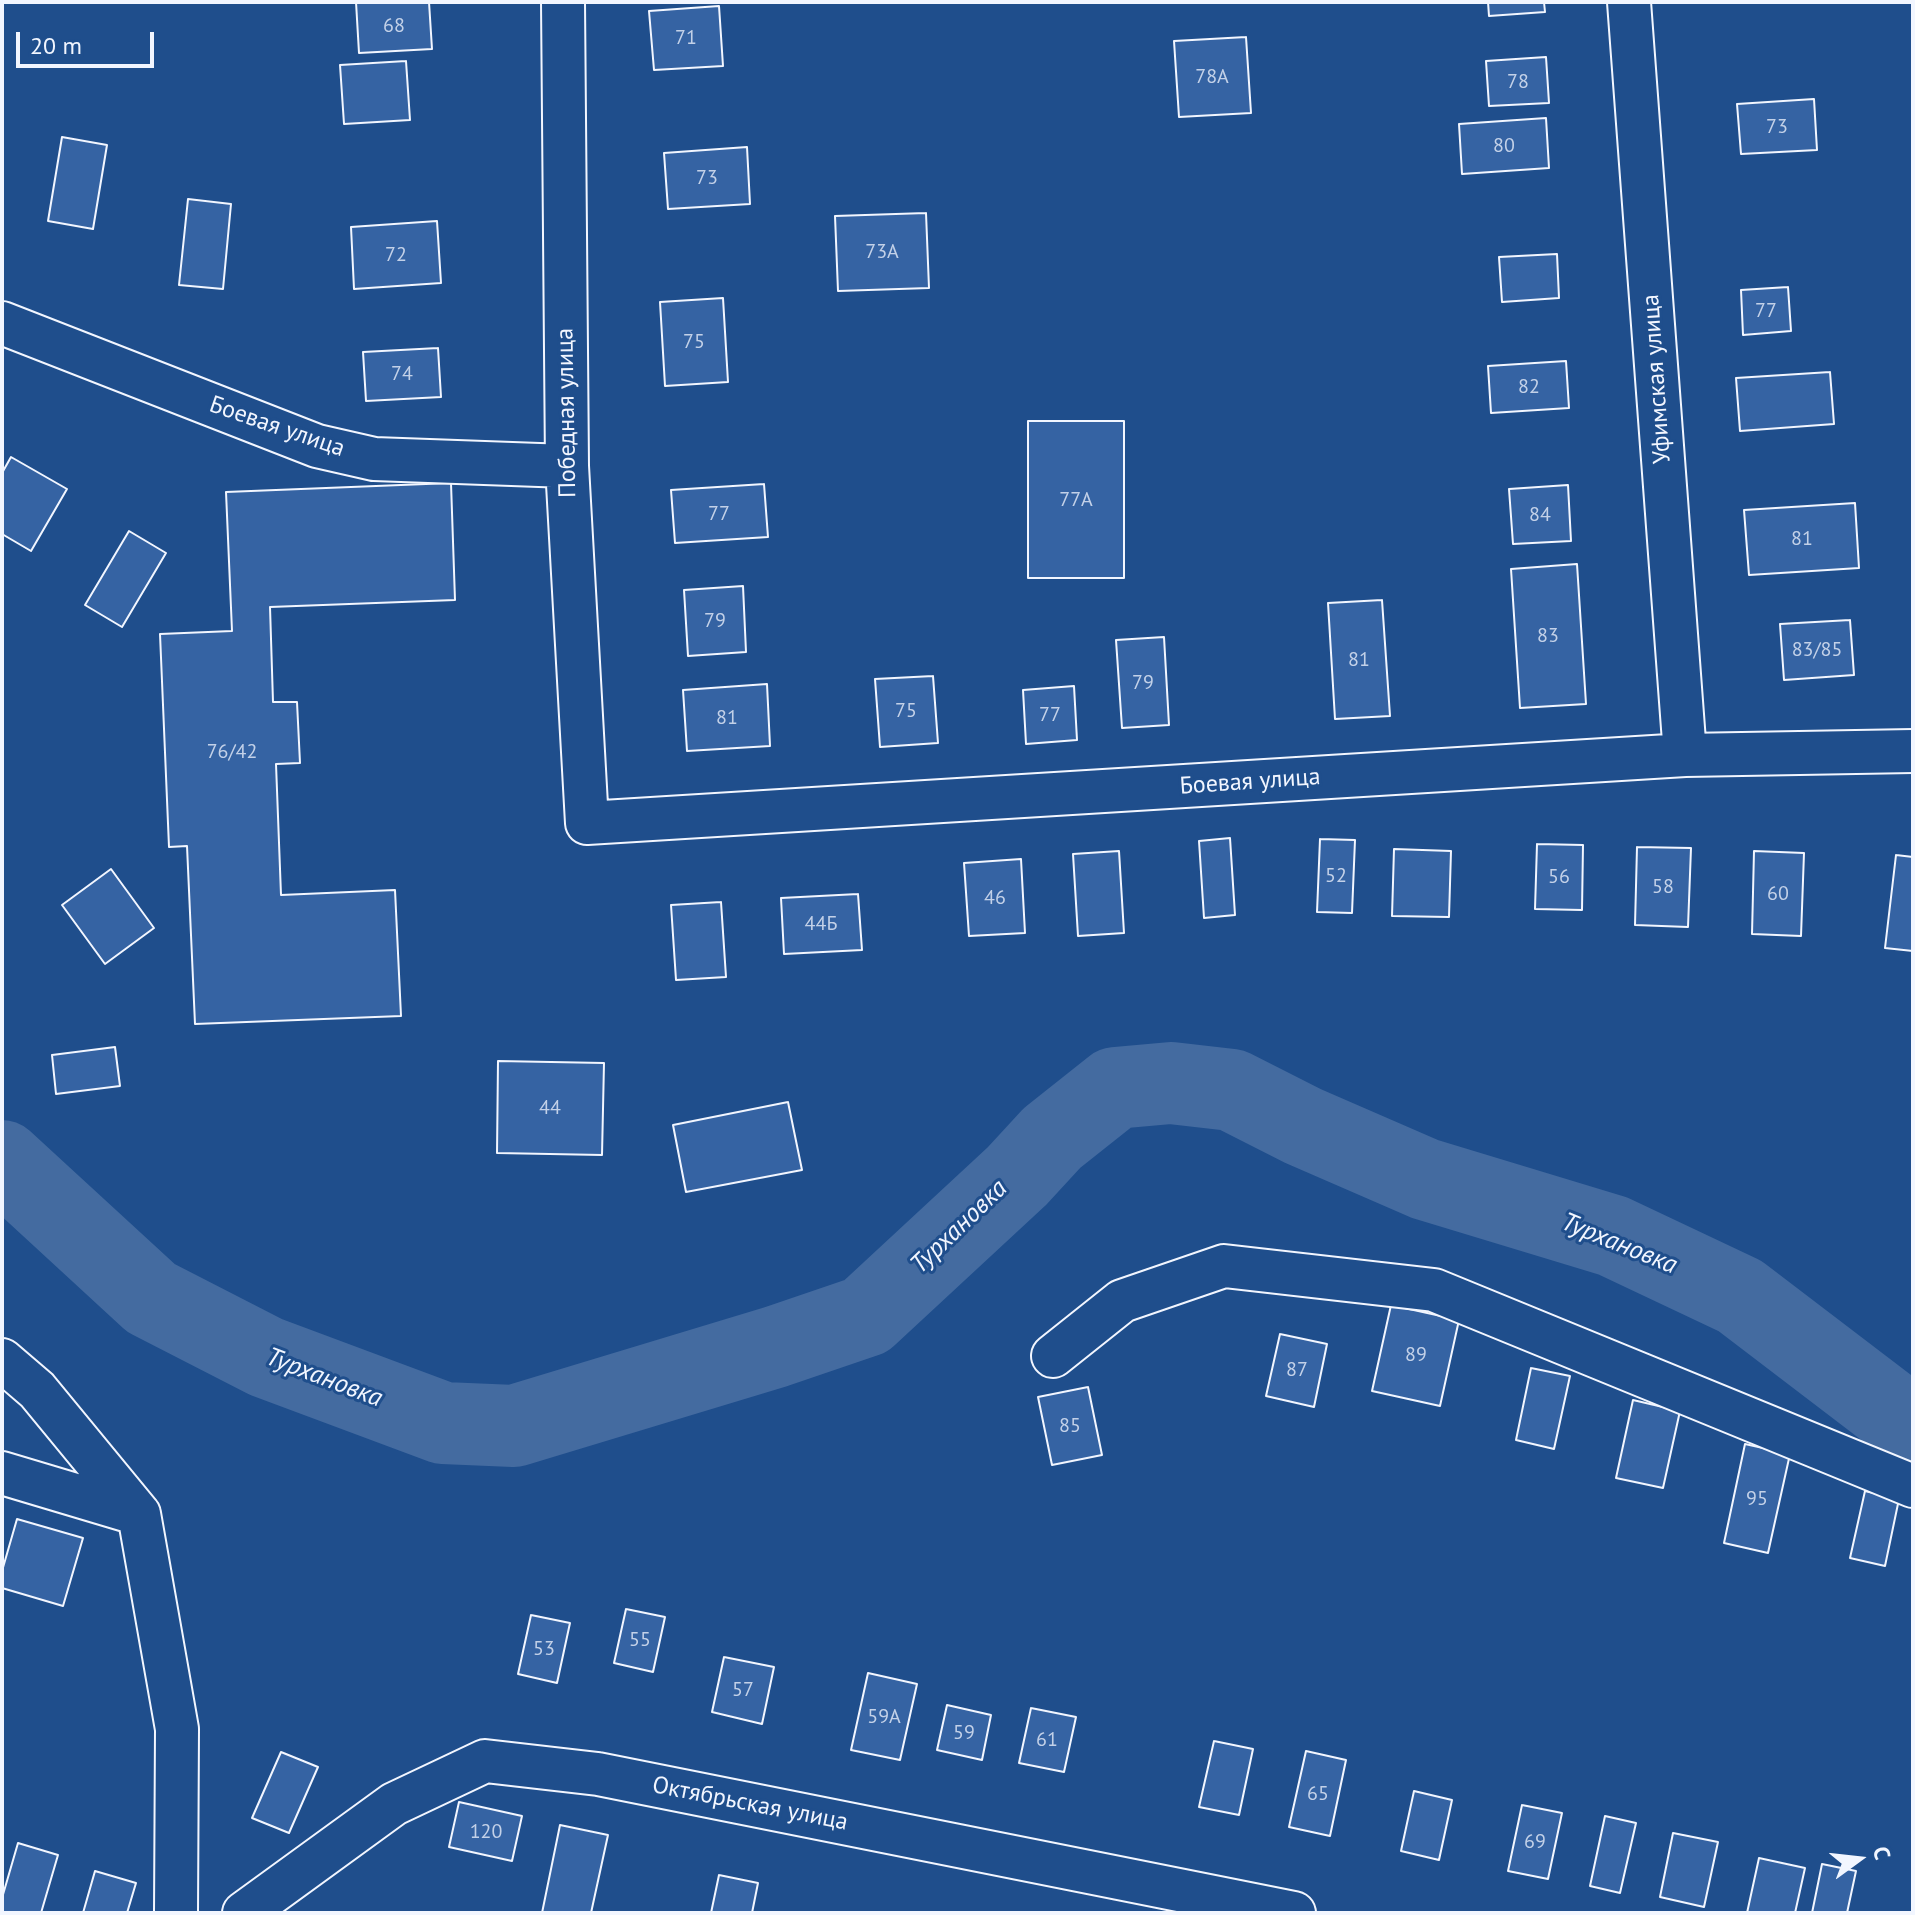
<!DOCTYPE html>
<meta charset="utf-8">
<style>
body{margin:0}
#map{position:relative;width:1915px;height:1915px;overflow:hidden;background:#1f4e8c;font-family:"PT Sans",sans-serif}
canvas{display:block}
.frame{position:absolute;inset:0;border:4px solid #f2f6ff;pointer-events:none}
.north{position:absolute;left:1819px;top:1819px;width:80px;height:80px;-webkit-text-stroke:6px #1f4e8c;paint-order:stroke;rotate:75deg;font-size:22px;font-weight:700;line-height:32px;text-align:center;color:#f2f6ff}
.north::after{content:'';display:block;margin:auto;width:28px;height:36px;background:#f2f6ff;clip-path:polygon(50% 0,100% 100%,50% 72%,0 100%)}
.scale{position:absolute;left:16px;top:32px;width:138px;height:36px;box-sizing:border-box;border:4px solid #f2f6ff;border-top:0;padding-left:10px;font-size:24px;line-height:28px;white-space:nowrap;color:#f2f6ff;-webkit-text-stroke:6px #1f4e8c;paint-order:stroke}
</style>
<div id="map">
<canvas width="1915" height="1915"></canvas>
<div class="frame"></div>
<div class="north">С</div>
<div class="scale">20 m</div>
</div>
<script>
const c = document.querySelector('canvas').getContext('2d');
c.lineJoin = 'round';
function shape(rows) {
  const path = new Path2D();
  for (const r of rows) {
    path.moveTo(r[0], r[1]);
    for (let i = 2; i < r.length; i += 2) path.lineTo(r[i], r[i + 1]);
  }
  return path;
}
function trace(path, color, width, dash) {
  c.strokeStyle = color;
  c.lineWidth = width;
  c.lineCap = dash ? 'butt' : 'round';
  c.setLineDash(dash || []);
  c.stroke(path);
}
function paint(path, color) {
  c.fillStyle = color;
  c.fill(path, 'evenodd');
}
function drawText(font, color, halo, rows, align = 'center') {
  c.font = font + ' "PT Sans",sans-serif';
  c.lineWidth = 6;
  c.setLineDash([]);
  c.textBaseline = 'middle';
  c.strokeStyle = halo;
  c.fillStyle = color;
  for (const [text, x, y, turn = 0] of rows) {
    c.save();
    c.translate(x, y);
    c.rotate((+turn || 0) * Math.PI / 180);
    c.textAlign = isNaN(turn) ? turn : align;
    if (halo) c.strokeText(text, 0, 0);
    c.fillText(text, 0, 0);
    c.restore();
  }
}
trace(shape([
 [2,1161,151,1298,266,1357,443,1423,514,1426,775,1347,866,1316,1017,1176,1052,1138,1115,1088,1171,1083,1232,1090,1303,1126,1425,1179,1613,1236,1740,1296,1896,1415,1913,1422]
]), '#446ba0', 82);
const building = shape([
 [356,2,429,2,432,49,359,53,356,2],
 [1488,2,1544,2,1545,12,1489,16,1488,2],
 [719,6,723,66,654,70,649,11,719,6],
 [1246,37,1251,113,1179,117,1174,41,1246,37],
 [1546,57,1549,103,1489,106,1486,61,1546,57],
 [406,61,410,120,344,124,340,65,406,61],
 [1814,99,1817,150,1741,154,1737,104,1814,99],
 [1546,118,1549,168,1462,174,1459,124,1546,118],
 [62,137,107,145,93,229,48,221,62,137],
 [747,147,750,204,668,209,664,153,747,147],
 [188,199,231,204,223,289,179,285,188,199],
 [926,213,929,288,838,291,835,216,926,213],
 [437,221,441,283,354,289,351,227,437,221],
 [1557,254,1559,298,1502,302,1499,257,1557,254],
 [1788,287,1791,331,1743,335,1741,290,1788,287],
 [723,298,728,382,665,386,660,302,723,298],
 [438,348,441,397,366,401,363,352,438,348],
 [1566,361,1569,408,1491,413,1488,366,1566,361],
 [1830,372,1834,424,1740,431,1736,378,1830,372],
 [1028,421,1124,421,1124,578,1028,578,1028,421],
 [11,457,67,489,31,551,2,534,2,473,11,457],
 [451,483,455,600,270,607,273,702,297,702,300,763,276,764,281,895,395,890,401,1016,195,1024,187,846,169,847,160,634,232,631,226,492,451,483],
 [764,484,768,537,675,543,671,490,764,484],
 [1568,485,1571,541,1513,544,1509,489,1568,485],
 [1855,503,1859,568,1749,575,1744,510,1855,503],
 [129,531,166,553,122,627,85,605,129,531],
 [1577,564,1586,704,1520,708,1511,569,1577,564],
 [743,586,746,652,688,656,684,590,743,586],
 [1382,600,1390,716,1335,719,1328,603,1382,600],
 [1850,620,1854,675,1784,680,1780,624,1850,620],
 [1164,637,1169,725,1122,728,1116,640,1164,637],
 [933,676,938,743,880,747,875,679,933,676],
 [767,684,770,746,687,751,683,690,767,684],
 [1074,686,1077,740,1026,744,1023,690,1074,686],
 [1230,838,1235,915,1204,918,1199,841,1230,838],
 [1320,839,1355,840,1352,913,1317,912,1320,839],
 [1537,844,1583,845,1582,910,1535,909,1537,844],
 [1637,847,1691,848,1688,927,1635,925,1637,847],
 [1394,849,1451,851,1449,917,1392,916,1394,849],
 [1119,851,1124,933,1078,936,1073,854,1119,851],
 [1754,851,1804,853,1801,936,1752,934,1754,851],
 [1896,855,1913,857,1913,951,1885,948,1896,855],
 [1021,859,1025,933,969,936,964,863,1021,859],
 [111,869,154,928,105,964,62,905,111,869],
 [858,894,862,950,784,954,781,898,858,894],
 [721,902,726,977,676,980,671,905,721,902],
 [115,1047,120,1086,56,1094,52,1055,115,1047],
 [498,1061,604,1063,602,1155,497,1153,498,1061],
 [788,1102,802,1170,686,1192,673,1125,788,1102],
 [1391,1305,1459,1320,1440,1406,1372,1391,1391,1305],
 [1280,1334,1327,1344,1314,1407,1266,1396,1280,1334],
 [1531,1368,1570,1376,1554,1449,1516,1440,1531,1368],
 [1088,1387,1102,1455,1052,1465,1038,1397,1088,1387],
 [1633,1400,1680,1411,1663,1488,1616,1478,1633,1400],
 [1745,1444,1790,1454,1768,1553,1724,1543,1745,1444],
 [1865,1491,1899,1499,1885,1566,1850,1558,1865,1491],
 [17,1519,83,1538,63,1606,2,1588,2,1571,17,1519],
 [626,1609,665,1617,653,1672,614,1663,626,1609],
 [531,1615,570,1623,557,1683,518,1674,531,1615],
 [724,1657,774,1667,762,1724,712,1712,724,1657],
 [868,1673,917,1684,900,1760,851,1750,868,1673],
 [947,1705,991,1715,982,1760,937,1750,947,1705],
 [1031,1708,1076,1717,1064,1772,1019,1763,1031,1708],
 [1214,1741,1253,1749,1239,1815,1199,1807,1214,1741],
 [1306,1751,1346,1760,1330,1836,1289,1827,1306,1751],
 [281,1752,318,1767,289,1833,252,1818,281,1752],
 [1414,1791,1452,1800,1439,1860,1401,1851,1414,1791],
 [459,1802,522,1816,512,1861,449,1847,459,1802],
 [1522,1805,1562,1813,1548,1879,1508,1871,1522,1805],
 [1605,1816,1636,1823,1620,1893,1590,1886,1605,1816],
 [560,1825,608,1835,591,1913,542,1913,560,1825],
 [1673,1833,1718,1842,1704,1907,1660,1897,1673,1833],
 [18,1843,58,1855,41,1913,2,1913,2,1898,18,1843],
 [1759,1858,1805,1868,1795,1913,1747,1913,1759,1858],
 [1822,1864,1856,1871,1847,1913,1812,1913,1822,1864],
 [95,1871,136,1883,127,1913,83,1913,95,1871],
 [719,1875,758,1883,752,1913,711,1913,719,1875]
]);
paint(building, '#3563a3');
trace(building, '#f2f6ff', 2);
const minor = shape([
 [563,2,567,466,587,823,1685,755,1913,751],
 [1629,2,1685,755],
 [2,323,317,446,374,459,567,466],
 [1053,1356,1122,1301,1224,1266,1434,1290,1913,1486],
 [2,1360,37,1390,139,1514,177,1729,176,1913],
 [2,1473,139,1514],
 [244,1913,394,1804,485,1761,598,1774,1294,1913]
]);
trace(minor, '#f2f6ff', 46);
trace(minor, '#1f4e8c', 42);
drawText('20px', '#c3d1e8', null, [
 ["68",394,26],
 ["71",686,38],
 ["78А",1212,77],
 ["78",1518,82],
 ["73",1777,127],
 ["80",1504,146],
 ["73",707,178],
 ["73А",882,252],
 ["72",396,255],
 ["77",1766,311],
 ["75",694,342],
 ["74",402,374],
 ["82",1529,387],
 ["77А",1076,500],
 ["77",719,514],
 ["84",1540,515],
 ["81",1802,539],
 ["79",715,621],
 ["83",1548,636],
 ["83/85",1817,650],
 ["81",1359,660],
 ["79",1143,683],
 ["75",906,711],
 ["77",1050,715],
 ["81",727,718],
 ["76/42",232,752],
 ["52",1336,876],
 ["56",1559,877],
 ["58",1663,887],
 ["60",1778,894],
 ["46",995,898],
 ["44Б",821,924],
 ["44",550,1108],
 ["89",1416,1355],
 ["87",1297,1370],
 ["85",1070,1426],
 ["95",1757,1499],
 ["55",640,1640],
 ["53",544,1649],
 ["57",743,1690],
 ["59А",884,1717],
 ["59",964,1733],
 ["61",1047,1740],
 ["65",1318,1794],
 ["120",486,1832],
 ["69",1535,1842]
]);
drawText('24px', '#f2f6ff', '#1f4e8c', [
 ["Уфимская улица",1657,379,-94],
 ["Победная улица",567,413,-91],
 ["Боевая улица",277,427,19],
 ["Боевая улица",1250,782,-4],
 ["Октябрьская улица",750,1804,11]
]);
drawText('italic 26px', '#f2f6ff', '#1f4e8c', [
 ["Турхановка",959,1227,-44],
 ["Турхановка",1619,1244,22],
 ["Турхановка",324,1378,21]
]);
</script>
